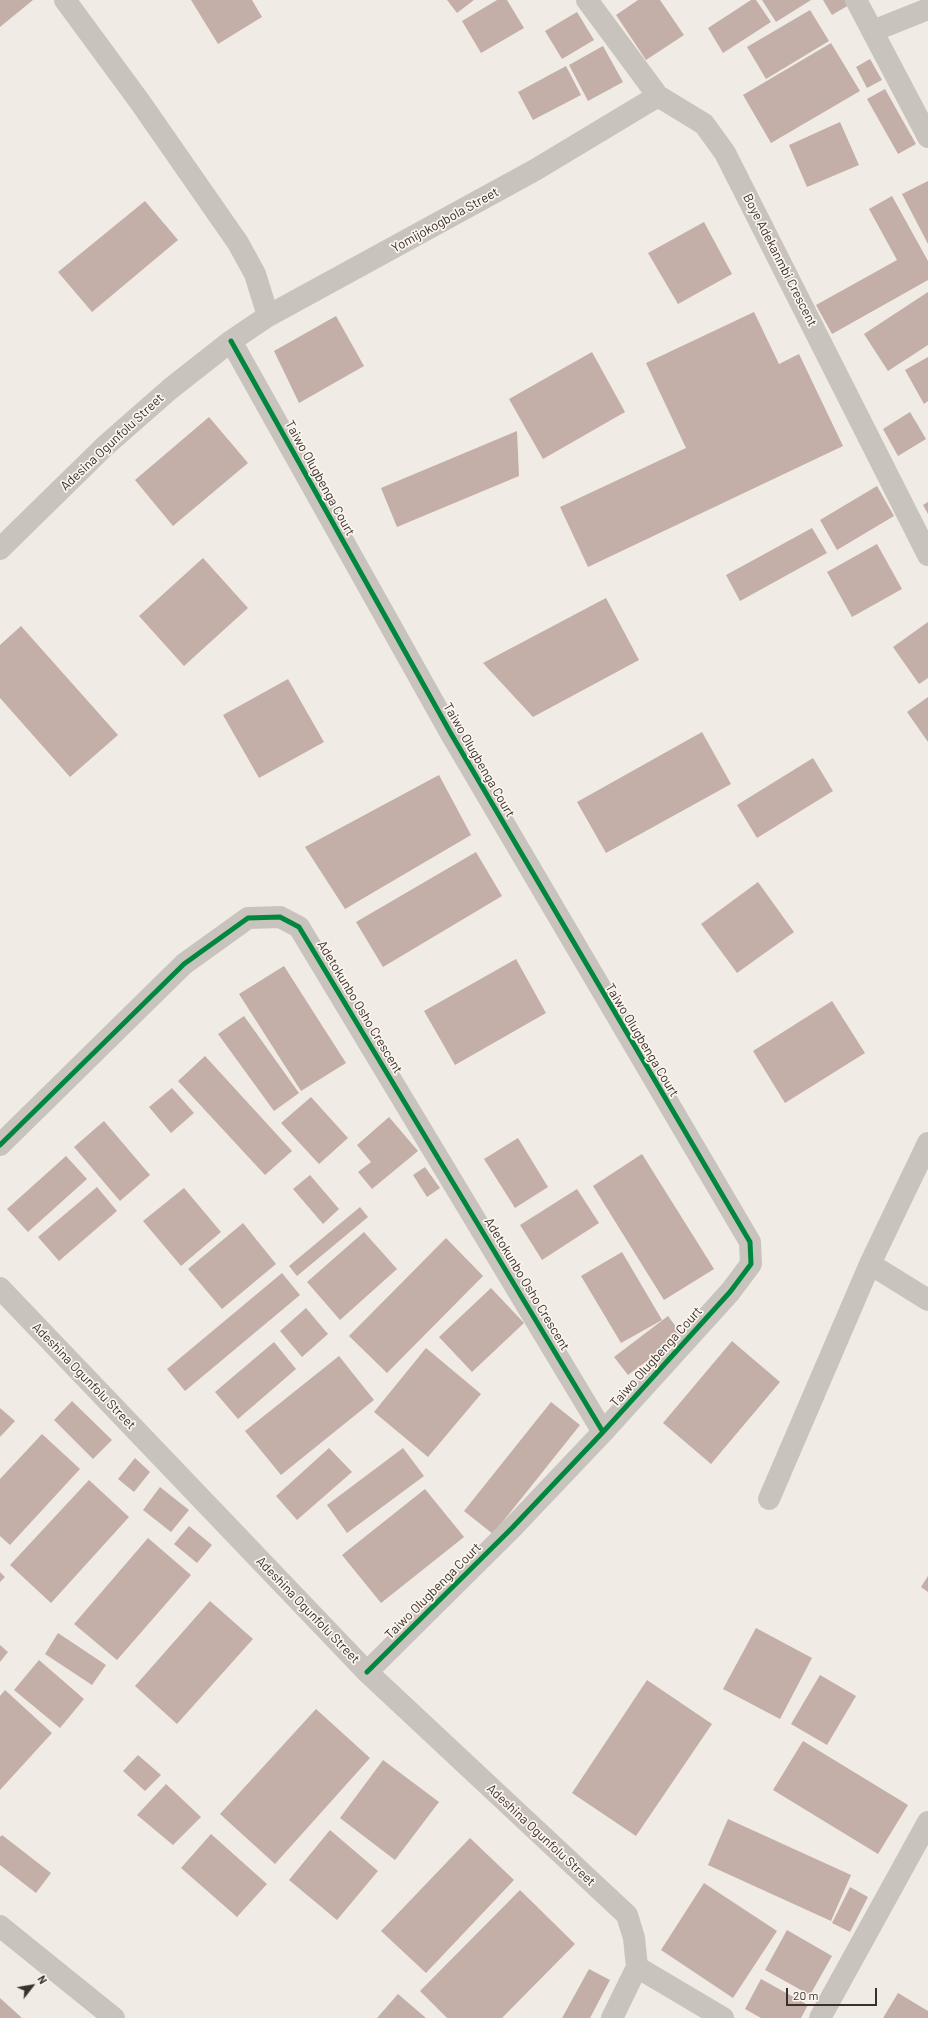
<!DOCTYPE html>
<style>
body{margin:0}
#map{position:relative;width:928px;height:2018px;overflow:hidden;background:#f0ebe5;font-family:Barlow,sans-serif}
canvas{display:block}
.north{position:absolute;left:12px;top:1966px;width:40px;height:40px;-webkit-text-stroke:3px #fbf5ee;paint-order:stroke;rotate:59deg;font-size:11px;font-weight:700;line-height:16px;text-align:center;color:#3b302b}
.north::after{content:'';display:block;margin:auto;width:14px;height:18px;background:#3b302b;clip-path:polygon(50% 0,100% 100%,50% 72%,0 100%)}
.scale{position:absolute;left:786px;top:1988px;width:91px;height:18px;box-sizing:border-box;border:2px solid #3b302b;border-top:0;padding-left:5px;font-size:12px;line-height:14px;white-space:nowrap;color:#3b302b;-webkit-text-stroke:3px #fbf5ee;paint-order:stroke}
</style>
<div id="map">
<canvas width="928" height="2018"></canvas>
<div class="north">N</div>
<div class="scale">20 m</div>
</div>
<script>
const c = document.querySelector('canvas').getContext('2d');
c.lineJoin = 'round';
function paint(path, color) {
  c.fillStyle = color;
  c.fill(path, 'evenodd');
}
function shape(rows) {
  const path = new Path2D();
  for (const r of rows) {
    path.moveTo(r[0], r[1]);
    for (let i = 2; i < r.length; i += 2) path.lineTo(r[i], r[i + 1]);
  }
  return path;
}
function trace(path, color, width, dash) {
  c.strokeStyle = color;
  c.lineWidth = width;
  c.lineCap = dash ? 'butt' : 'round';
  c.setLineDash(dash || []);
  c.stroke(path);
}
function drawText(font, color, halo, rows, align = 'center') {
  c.font = font + ' Barlow,sans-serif';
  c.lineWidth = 3.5;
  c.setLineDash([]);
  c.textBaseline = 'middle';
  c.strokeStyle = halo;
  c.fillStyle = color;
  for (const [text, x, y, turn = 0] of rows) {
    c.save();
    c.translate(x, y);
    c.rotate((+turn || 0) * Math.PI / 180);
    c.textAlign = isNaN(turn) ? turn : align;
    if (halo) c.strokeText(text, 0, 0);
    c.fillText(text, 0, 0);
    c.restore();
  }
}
paint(shape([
 [0,0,33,0,0,27],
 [191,0,252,0,262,17,218,44],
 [447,0,474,0,457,13],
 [497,0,507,0,524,28,481,53,462,21],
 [638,0,660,0,684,35,646,60,616,15],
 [751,0,756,0,771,22,723,53,708,28],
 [762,0,811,0,776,22],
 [823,0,853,0,854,2,832,15],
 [810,10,829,41,766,79,747,47],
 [577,12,594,40,562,59,545,31],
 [831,43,860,91,771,143,743,95],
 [603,46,623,82,588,101,569,65],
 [870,59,882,80,867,88,856,67],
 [566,66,581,95,533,120,518,92],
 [885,89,916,144,898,154,867,99],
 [840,122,859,165,807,187,789,145],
 [928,181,928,244,902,194],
 [892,196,928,261,928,280,832,334,816,305,897,260,869,209],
 [145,201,178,240,92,312,58,272],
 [704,222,732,274,678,304,648,253],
 [928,292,928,345,888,371,864,334],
 [754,312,779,364,799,354,843,446,588,567,560,507,686,448,646,363],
 [336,316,364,366,299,403,274,351],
 [592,352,625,412,543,459,509,399],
 [928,357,928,401,924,404,905,370],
 [910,412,926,439,898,456,883,429],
 [209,417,248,463,173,526,135,480],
 [517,431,519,476,397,527,381,488],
 [877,486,894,516,837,550,820,520],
 [928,502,928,514,923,505],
 [812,528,827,553,740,601,726,575],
 [877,544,902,589,852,617,827,572],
 [203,558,248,608,184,666,139,616],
 [606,598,639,660,533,717,483,663],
 [928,622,928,678,919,684,893,647],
 [21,626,118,735,70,777,0,698,0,645],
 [288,679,324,742,259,778,223,715],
 [928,697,928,742,907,712],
 [702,732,731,784,606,853,577,802],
 [813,758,833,791,757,838,737,805],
 [439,775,471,835,345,909,305,847],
 [476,852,502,896,383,967,356,922],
 [758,882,794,932,737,973,701,924],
 [516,959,546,1013,455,1065,424,1011],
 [284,966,346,1063,301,1091,239,994],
 [832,1001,865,1053,785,1103,753,1051],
 [244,1016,299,1093,274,1111,218,1034],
 [205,1056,292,1151,265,1175,178,1081],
 [172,1088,194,1113,171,1133,149,1107],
 [311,1097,348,1138,319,1164,281,1123],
 [389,1117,418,1151,372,1189,358,1172,371,1162,357,1145],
 [104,1121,150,1175,120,1201,74,1147],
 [518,1138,548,1187,515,1208,484,1159],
 [642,1154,714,1269,664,1300,593,1186],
 [66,1156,87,1179,28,1232,7,1209],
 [425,1167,440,1188,427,1197,413,1175],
 [310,1175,339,1209,323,1224,293,1189],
 [97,1187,117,1211,59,1261,38,1237],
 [184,1188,221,1232,181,1266,143,1221],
 [577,1189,599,1223,542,1260,520,1225],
 [360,1207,368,1217,297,1276,289,1266],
 [243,1223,276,1264,222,1309,188,1269],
 [364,1232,397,1269,340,1320,307,1282],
 [446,1238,483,1276,387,1373,349,1336],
 [622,1252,662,1320,621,1343,581,1276],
 [282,1273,300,1295,185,1391,167,1369],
 [491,1288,524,1323,472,1372,439,1337],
 [306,1308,328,1334,302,1357,280,1331],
 [668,1316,682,1335,628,1375,614,1357],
 [732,1341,780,1382,711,1464,663,1423],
 [274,1342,296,1369,238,1419,215,1392],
 [426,1348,481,1394,428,1457,374,1412],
 [339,1356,374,1400,281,1475,245,1431],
 [72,1401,112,1440,93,1459,54,1420],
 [551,1402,580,1425,493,1534,464,1511],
 [0,1408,15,1421,0,1437],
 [42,1434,80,1469,10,1545,0,1536,0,1479],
 [329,1448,352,1472,297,1520,276,1496],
 [403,1448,424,1476,347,1533,327,1505],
 [135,1458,150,1472,134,1492,118,1479],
 [89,1480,129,1517,51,1603,10,1565],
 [160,1487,189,1510,171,1532,143,1510],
 [425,1489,464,1537,381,1603,342,1555],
 [189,1526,212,1545,197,1563,174,1544],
 [148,1538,191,1575,117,1660,74,1624],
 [0,1572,5,1577,0,1582],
 [928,1576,928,1592,921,1587],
 [210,1601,253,1639,177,1724,135,1686],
 [756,1628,812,1658,780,1719,723,1689],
 [58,1633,106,1665,92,1685,45,1654],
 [0,1645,8,1652,0,1662],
 [39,1660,84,1699,60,1728,14,1690],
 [820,1675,856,1696,827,1745,791,1724],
 [647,1680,712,1724,636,1836,572,1793],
 [5,1690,52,1733,0,1790,0,1696],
 [316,1709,370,1758,275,1864,220,1814],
 [803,1741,908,1805,878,1854,773,1790],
 [138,1755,161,1775,145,1791,123,1771],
 [383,1760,439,1802,395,1860,340,1818],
 [166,1784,201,1817,173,1845,137,1815],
 [728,1819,851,1875,831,1921,708,1865],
 [330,1830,378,1871,337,1920,289,1880],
 [211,1834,267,1884,237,1917,181,1868],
 [2,1835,51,1873,36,1893,0,1865,0,1837],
 [470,1838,514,1880,426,1973,381,1931],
 [704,1883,777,1931,733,1998,661,1950],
 [850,1887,868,1897,850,1932,832,1923],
 [520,1890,575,1944,502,2018,447,2018,420,1991],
 [787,1930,832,1956,810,1995,765,1970],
 [589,1969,610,1980,590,2018,562,2018],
 [761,1979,808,2005,801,2018,761,2018,745,2009],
 [898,1993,928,2011,928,2018,883,2018],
 [398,1994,426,2018,377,2018],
 [0,1998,22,2018,0,2018]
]), '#c3afa7');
trace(shape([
 [65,0,140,102,238,243,255,274,268,316],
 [587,0,658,96,704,124,725,153,928,555],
 [856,0,928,137],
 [873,31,928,9],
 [231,341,450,732,750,1242,751,1264,730,1292,603,1432,512,1528,367,1672],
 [0,549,105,446,170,389,231,341,268,316,535,170,658,96],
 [0,1145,184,964,248,918,280,917,299,927,603,1432],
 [870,1264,928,1300],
 [0,1288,367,1672,627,1915,634,1938,637,1967],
 [769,1499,870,1264,928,1143],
 [0,1926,114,2018],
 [637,1967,723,2018],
 [612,2018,637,1967],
 [820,2018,928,1822]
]), '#c9c3be', 22);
trace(shape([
 [231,341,450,732,750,1242,751,1264,730,1292,603,1432,512,1528,367,1672],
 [0,1145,184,964,248,918,280,917,299,927,603,1432]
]), '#00873e', 5);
drawText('13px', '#3b302b', '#fbf5ee', [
 ["Yomijokogbola Street",445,220,-29],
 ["Boye Adekanmbi Crescent",780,260,63],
 ["Adesina Ogunfolu Street",112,442,-43],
 ["Taiwo Olugbenga Court",320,478,61],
 ["Taiwo Olugbenga Court",479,760,60],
 ["Adetokunbo Osho Crescent",360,1007,59],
 ["Taiwo Olugbenga Court",642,1040,59],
 ["Adetokunbo Osho Crescent",527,1284,59],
 ["Taiwo Olugbenga Court",656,1357,-48],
 ["Adeshina Ogunfolu Street",84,1376,46],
 ["Taiwo Olugbenga Court",433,1591,-45],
 ["Adeshina Ogunfolu Street",308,1610,46],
 ["Adeshina Ogunfolu Street",541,1835,43]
]);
</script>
